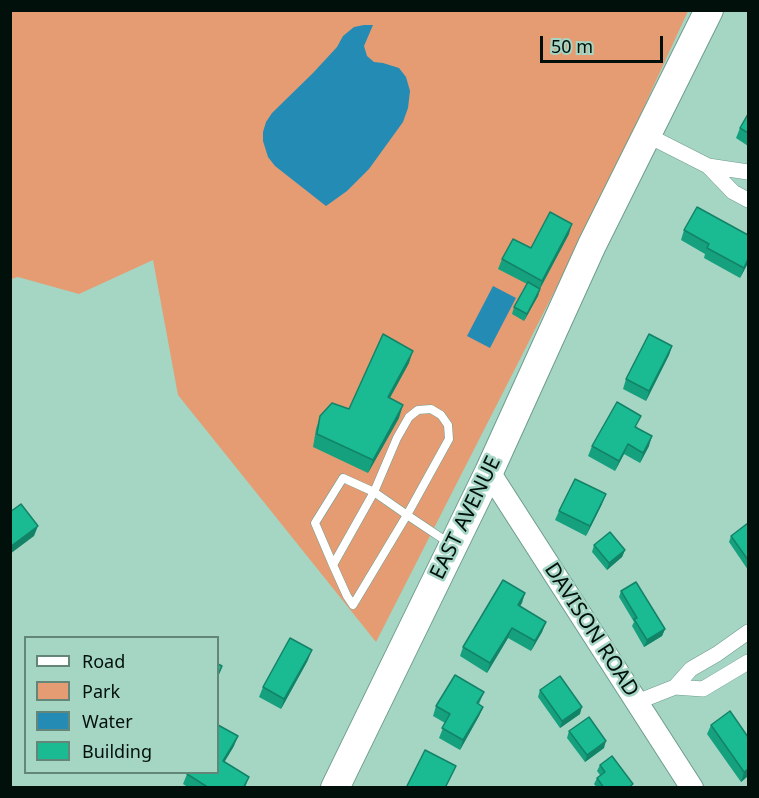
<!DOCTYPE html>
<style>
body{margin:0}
#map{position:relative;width:759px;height:798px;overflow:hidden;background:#a5d5c3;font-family:"Noto Sans",sans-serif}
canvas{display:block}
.frame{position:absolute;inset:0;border:12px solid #01100b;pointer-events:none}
.legend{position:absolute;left:24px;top:636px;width:195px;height:138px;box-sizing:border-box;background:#a5d5c3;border:2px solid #638679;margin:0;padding:8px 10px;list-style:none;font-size:18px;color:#01100b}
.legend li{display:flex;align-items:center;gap:12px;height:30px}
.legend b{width:30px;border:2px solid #638679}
.scale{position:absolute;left:540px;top:36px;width:123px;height:27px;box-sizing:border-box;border:3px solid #01100b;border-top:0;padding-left:8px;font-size:18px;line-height:21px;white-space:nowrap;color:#01100b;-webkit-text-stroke:4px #a5d5c3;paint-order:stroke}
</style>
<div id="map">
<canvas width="759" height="798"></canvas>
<div class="frame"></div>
<ul class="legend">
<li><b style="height:8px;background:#fff"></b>Road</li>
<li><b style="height:16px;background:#e59c73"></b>Park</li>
<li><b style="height:16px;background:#248bb4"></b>Water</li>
<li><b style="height:16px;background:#1abb93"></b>Building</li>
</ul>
<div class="scale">50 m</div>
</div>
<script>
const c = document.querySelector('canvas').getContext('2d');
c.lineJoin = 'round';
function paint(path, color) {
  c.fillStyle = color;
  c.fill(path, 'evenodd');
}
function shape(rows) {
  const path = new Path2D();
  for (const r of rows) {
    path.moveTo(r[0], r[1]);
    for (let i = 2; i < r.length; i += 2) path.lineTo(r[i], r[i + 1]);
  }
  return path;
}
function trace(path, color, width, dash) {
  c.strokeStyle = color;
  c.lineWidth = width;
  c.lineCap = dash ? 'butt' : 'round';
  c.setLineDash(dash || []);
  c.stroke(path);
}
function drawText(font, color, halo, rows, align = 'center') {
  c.font = font + ' "Noto Sans",sans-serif';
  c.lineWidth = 5;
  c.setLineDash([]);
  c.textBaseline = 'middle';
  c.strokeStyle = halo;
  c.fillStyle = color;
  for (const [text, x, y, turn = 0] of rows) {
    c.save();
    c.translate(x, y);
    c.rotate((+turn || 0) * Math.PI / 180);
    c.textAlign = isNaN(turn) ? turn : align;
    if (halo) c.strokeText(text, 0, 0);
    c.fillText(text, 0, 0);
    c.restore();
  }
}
paint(shape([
 [11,11,688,11,604,194,376,642,178,395,153,260,79,294,18,277,11,279]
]), '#e59c73');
paint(shape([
 [364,25,373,25,364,46,367,56,374,62,383,63,399,68,406,77,410,91,408,108,403,122,369,169,347,191,326,206,275,166,268,157,263,141,263,132,266,122,272,113,313,73,337,47,343,36,354,27],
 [493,286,516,298,490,348,467,336]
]), '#248bb4');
const lane = shape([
 [333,565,374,492,397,438,409,417,418,410,431,409,441,415,448,425,449,439,407,515,353,605,347,596,333,565,315,523,343,478,374,492,407,515,449,543]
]);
const street = shape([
 [647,135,708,166,733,192,748,200],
 [708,166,748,172],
 [675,687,703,689,748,662],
 [637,702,675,687,691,669,717,654,748,632]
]);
const secondary = shape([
 [489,472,692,788]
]);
const highway = shape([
 [335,788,489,472,592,245,709,10]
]);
trace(lane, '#6f9d8d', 9);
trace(street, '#6f9d8d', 16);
trace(secondary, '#6f9d8d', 24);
trace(highway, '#6f9d8d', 30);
trace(lane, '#fff', 8);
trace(street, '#fff', 15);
trace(secondary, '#fff', 22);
trace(highway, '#fff', 28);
paint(shape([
 [748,114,748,146,736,138,740,128],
 [684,230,748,235,748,263,740,278,704,258,705,254,681,240],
 [569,234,540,289,538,296,524,321,512,314,514,307,527,284,498,269,502,259],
 [672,346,669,355,646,401,623,389,626,379],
 [409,363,390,398,399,418,368,473,313,447,316,429,320,416,349,409],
 [638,426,636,428,649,446,640,463,624,454,615,471,588,456,592,446],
 [602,504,586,536,555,520,559,511],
 [748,523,748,570,729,542,731,536],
 [594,545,625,550,622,557,607,570,592,552],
 [621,591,665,629,662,636,644,647,632,626,634,622,619,597],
 [525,593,520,606,546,622,542,632,531,651,508,638,487,673,460,656,463,647],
 [308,660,281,709,259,697,263,687],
 [540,690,580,714,560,728,538,697],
 [484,692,479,704,483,707,479,716,460,750,439,738,445,723,433,716,436,706],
 [711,725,748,776,741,782,707,734],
 [569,731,604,748,585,762,567,738],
 [234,746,224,762,249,777,245,788,189,788,183,784,187,774],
 [600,765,632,788,597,788,594,784,597,778,600,775,597,771]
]), '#16a17e');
paint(shape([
 [572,224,569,234,539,290,542,281],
 [748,259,748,263,740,278,744,268],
 [540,289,538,296,524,321,527,314],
 [672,346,669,355,646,401,649,391],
 [413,351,409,363,383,410,388,397],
 [403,405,399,418,368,473,373,460],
 [652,436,649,446,640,463,643,453],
 [628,444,624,454,615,471,619,461],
 [606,494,602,504,586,536,590,526],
 [38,526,34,536,10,554,10,547],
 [625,550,622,557,607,570,609,563],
 [525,593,522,603,515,615,518,605],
 [546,622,542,632,531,651,535,641],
 [512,628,508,638,487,673,490,663],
 [665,629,662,636,644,647,647,640],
 [312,650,308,660,281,709,284,699],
 [483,707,479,716,460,750,463,740],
 [582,707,580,714,560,728,562,721],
 [238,736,234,746,219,771,223,761],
 [606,741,604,748,585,762,587,755],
 [748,769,748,776,741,782,744,772]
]), '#128367');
const building = shape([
 [748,114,748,133,740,128,748,114],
 [697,207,748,235,748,259,744,268,707,248,709,244,684,230,697,207],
 [550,212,572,224,542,281,502,259,513,239,531,248,550,212],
 [528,282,540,289,527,314,514,307,528,282],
 [383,334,413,351,388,397,403,405,373,460,317,434,320,416,332,403,349,409,383,334],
 [649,334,672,346,649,391,626,379,649,334],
 [617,402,641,416,635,427,652,436,643,453,628,444,619,461,592,446,617,402],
 [575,479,606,494,590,526,559,511,575,479],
 [21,504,38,526,10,547,10,512,21,504],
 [748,523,748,560,731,536,748,523],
 [610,532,625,550,609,563,594,545,610,532],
 [503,580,525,593,518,605,546,622,535,641,512,628,490,663,463,647,503,580],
 [636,582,665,629,647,640,634,619,637,618,621,591,636,582],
 [290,638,312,650,284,699,263,687,290,638],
 [218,664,222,666,218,675,218,664],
 [455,675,484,692,477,703,483,707,463,740,442,728,450,714,436,706,455,675],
 [560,676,582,707,562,721,540,690,560,676],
 [730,711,748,737,748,769,744,772,711,725,730,711],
 [589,717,606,741,587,755,569,731,589,717],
 [218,725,238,736,223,761,249,777,243,788,209,788,187,774,188,772,218,772,218,725],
 [425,750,456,766,445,788,406,788,425,750],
 [612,756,633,784,628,788,604,788,597,778,605,772,600,765,612,756]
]);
paint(building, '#1abb93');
trace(building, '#128367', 1.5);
drawText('21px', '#01100b', '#a5d5c3', [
 ["EAST AVENUE",466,518,-64],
 ["DAVISON ROAD",591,630,57]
]);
</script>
